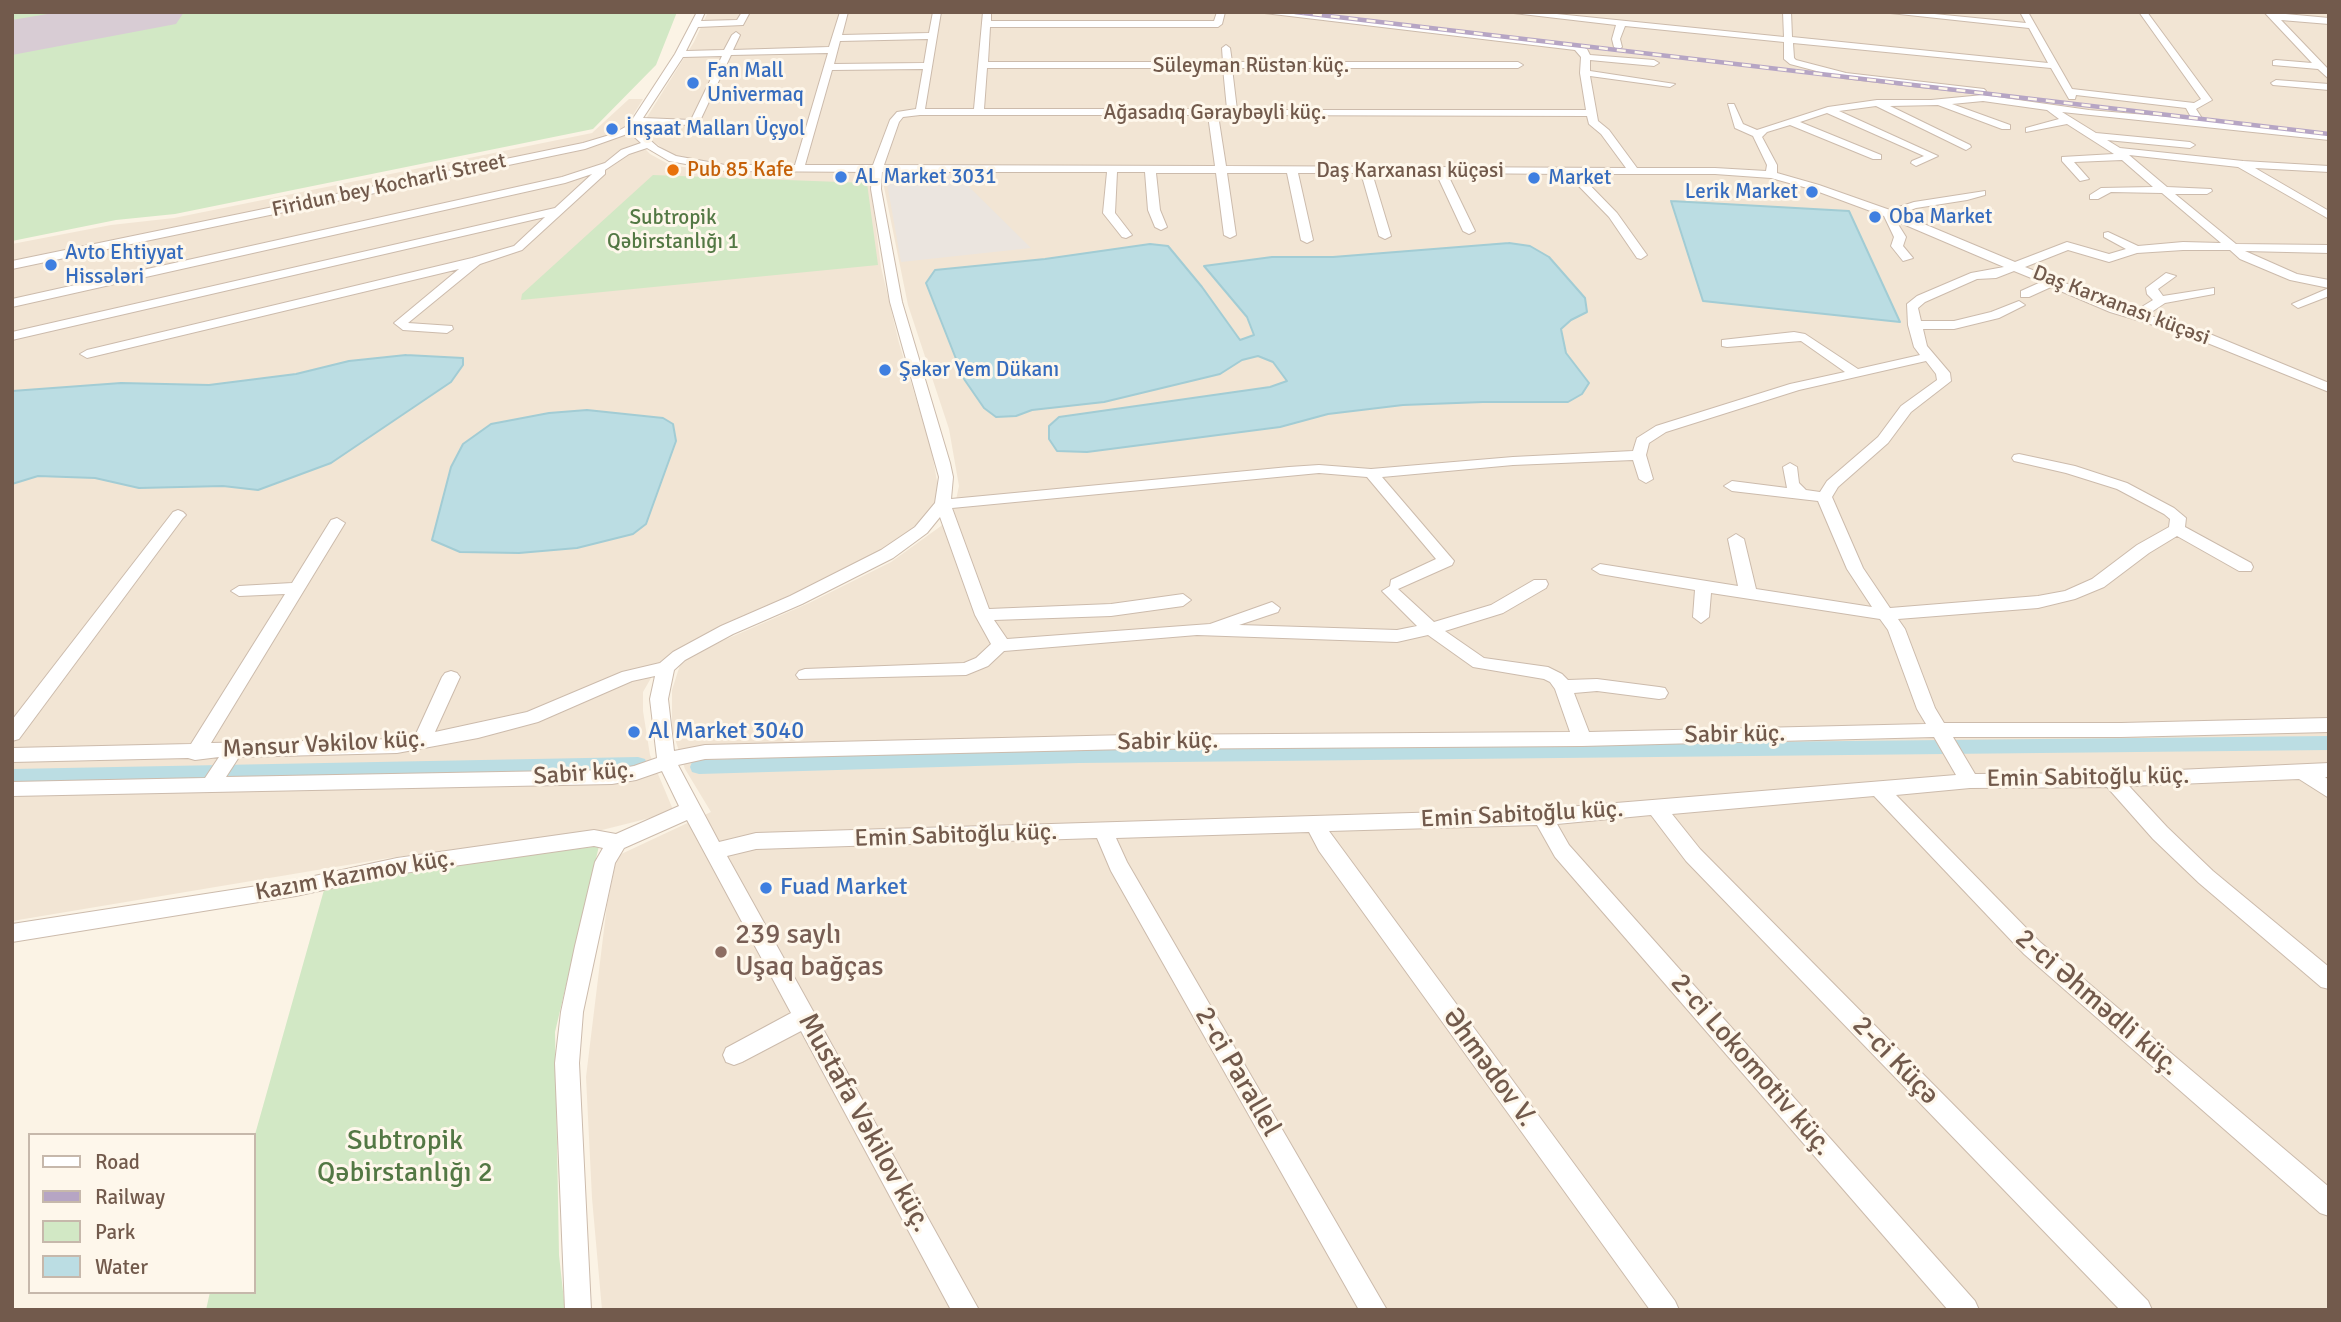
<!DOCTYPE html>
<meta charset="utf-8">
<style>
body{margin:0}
#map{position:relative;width:2341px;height:1322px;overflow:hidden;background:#fbf3e5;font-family:Signika,sans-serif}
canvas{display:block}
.frame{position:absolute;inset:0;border:14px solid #725a4c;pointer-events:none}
.legend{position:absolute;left:28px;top:1133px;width:228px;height:161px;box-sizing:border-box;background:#fef7eb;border:2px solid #c6b8ab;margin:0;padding:9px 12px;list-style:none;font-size:21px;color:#725a4c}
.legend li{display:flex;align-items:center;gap:14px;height:35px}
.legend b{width:35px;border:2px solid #c6b8ab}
</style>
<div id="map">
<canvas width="2341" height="1322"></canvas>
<div class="frame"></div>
<ul class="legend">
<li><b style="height:9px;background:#fff"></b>Road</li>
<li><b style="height:9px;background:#b6a5c4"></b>Railway</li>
<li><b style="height:19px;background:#d2e8c5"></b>Park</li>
<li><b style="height:19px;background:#bbdde3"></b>Water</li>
</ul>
</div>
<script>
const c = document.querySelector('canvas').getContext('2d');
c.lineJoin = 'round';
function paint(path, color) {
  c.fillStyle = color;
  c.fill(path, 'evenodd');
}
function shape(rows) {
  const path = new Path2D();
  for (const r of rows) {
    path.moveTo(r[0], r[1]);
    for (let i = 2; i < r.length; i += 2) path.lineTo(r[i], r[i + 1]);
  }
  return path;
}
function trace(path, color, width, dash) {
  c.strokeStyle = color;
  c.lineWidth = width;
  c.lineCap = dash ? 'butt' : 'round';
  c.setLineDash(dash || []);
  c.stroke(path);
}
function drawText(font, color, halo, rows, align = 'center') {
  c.font = font + ' Signika,sans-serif';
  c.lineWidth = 6;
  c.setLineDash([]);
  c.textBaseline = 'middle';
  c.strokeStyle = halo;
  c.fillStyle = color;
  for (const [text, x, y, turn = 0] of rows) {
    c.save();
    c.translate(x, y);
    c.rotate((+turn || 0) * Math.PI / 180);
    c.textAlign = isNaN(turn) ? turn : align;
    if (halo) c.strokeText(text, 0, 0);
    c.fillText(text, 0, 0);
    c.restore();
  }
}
paint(shape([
 [708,12,2329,12,2329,1310,602,1310,592,1198,586,1077,607,905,617,856,711,812,685,769,672,730,672,690,680,665,697,652,809,603,891,562,941,526,954,509,959,486,949,429,908,305,882,177,885,165,708,164,672,155,651,140,643,130,642,125,694,42],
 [629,99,643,99,625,128,650,154,670,165,697,169,872,172,872,197,881,267,899,343,931,448,938,486,936,500,924,519,894,543,865,561,659,664,643,692,643,711,650,755,674,812,602,830,389,858,12,921,12,244,111,225,174,218,592,133]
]), '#f2e5d4');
paint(shape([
 [956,174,1031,248,901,262,887,183,900,182,900,175]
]), '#ebe5df');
paint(shape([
 [12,12,124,12,12,32],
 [188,12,677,12,656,65,593,129,175,214,116,220,12,241,12,44],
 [653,175,867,183,878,265,521,300,522,294],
 [599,846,555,1032,559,1255,565,1310,206,1310,210,1292,254,1292,254,1138,324,890,399,872]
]), '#d2e8c5');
const water = shape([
 [1671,201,1849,211,1900,322,1703,301,1671,201],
 [1509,243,1530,246,1549,257,1585,298,1587,312,1571,320,1561,329,1566,353,1589,383,1582,394,1568,402,1483,402,1403,405,1328,414,1280,427,1087,452,1057,451,1049,439,1049,426,1059,417,1270,387,1287,381,1273,362,1258,356,1242,360,1220,374,1104,402,1032,410,1016,416,996,417,984,408,964,379,926,283,935,270,1045,259,1150,244,1168,246,1202,287,1240,340,1254,335,1247,317,1204,266,1272,257,1333,257,1509,243],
 [406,355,463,358,463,365,451,382,331,463,258,490,223,486,139,488,95,478,38,476,12,484,12,391,121,383,209,385,296,374,349,361,406,355],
 [587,410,663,418,673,424,676,441,646,524,633,534,577,548,519,553,460,552,432,540,451,467,463,444,491,424,549,413,587,410]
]);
paint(water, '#bbdde3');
trace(water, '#a2ccd4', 2);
paint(shape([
 [2329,736,2329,750,1079,763,699,774,692,772,690,767,692,762,699,760,1079,749,2329,736],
 [638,757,645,759,647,764,645,769,638,771,12,783,12,769,638,757]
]), '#bbdde3');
paint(shape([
 [59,12,184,12,176,24,12,55,12,20,59,12]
]), '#d8ccd4');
const minor = shape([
 [697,12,705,12,701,21,737,20,742,12,750,12,743,25,698,27,686,51,724,50,732,35,736,32,740,35,733,50,829,47,840,12,848,12,842,35,929,33,933,12,941,12,925,109,974,109,983,12,991,12,991,21,1214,21,1217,12,1225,12,1222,24,1218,27,990,27,988,62,1223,62,1222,48,1226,45,1230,48,1232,62,1518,62,1523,65,1518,68,1232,68,1237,110,1586,110,1580,73,1581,57,1575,50,1256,12,1285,12,1577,45,1587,49,1590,55,1654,60,1659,63,1654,66,1590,60,1590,71,1675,84,1670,87,1590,76,1598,121,1609,130,1637,168,1715,168,1766,171,1767,165,1753,136,1735,128,1728,104,1734,104,1743,124,1757,130,1828,107,1877,100,1931,100,1983,95,2089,110,2192,119,2186,108,2076,95,2075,99,2069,99,2051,68,1793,43,1794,58,1796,60,1846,73,1984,89,1986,91,1981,94,1843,78,1790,64,1784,59,1784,42,1625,26,1620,39,1622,47,1618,50,1614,47,1612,39,1616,25,1505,12,1537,12,1784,37,1783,12,1791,12,1792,37,2048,63,2029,28,1881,12,1914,12,2026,23,2020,12,2028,12,2072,89,2194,103,2201,99,2139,12,2147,12,2212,100,2196,109,2203,120,2329,134,2329,140,2062,112,2096,133,2190,142,2195,145,2190,148,2107,140,2120,148,2243,161,2329,166,2329,172,2255,168,2329,211,2329,219,2238,167,2129,155,2167,187,2211,189,2212,191,2207,194,2175,194,2236,244,2329,245,2329,253,2245,251,2297,274,2329,280,2329,288,2290,280,2240,259,2230,250,2183,250,2137,253,2109,262,2068,250,2025,267,2135,311,2153,300,2147,294,2146,288,2166,273,2176,276,2158,289,2163,296,2214,288,2214,294,2165,303,2147,315,2200,330,2329,383,2329,392,2190,336,2110,312,2051,287,2029,297,2021,297,2021,291,2041,282,2014,271,1996,278,1977,279,1925,302,1918,308,1921,321,1954,321,1991,312,2019,301,2025,305,1999,318,1954,329,1923,329,1927,346,1950,373,1951,381,1911,412,1888,443,1838,487,1832,497,1863,568,1890,608,2038,596,2065,591,2092,579,2137,545,2169,527,2170,519,2164,514,2117,489,2066,473,2014,461,2012,458,2014,455,2019,454,2075,466,2127,483,2174,508,2186,518,2185,527,2251,563,2253,567,2251,571,2239,571,2177,536,2149,553,2104,587,2075,599,2038,608,1898,619,1905,629,1935,708,1944,723,2121,723,2329,718,2329,732,2121,737,1953,737,1975,774,2112,773,2329,763,2329,777,2325,777,2329,780,2329,798,2299,779,2129,786,2167,827,2213,871,2329,967,2329,989,2321,987,2199,883,2153,839,2107,787,1970,788,1896,795,2040,942,2329,1187,2329,1216,2320,1213,2024,954,1874,796,1672,814,1700,849,2148,1301,2152,1310,2120,1310,1686,861,1651,815,1557,824,1569,845,1975,1301,1979,1310,1948,1310,1555,857,1537,825,1329,831,1675,1301,1679,1310,1650,1310,1319,851,1309,832,1116,838,1127,862,1387,1310,1359,1310,1111,871,1097,838,756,849,727,856,979,1310,951,1310,801,1031,742,1062,734,1065,726,1062,723,1055,726,1048,791,1013,687,820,624,848,615,863,583,1012,579,1063,591,1310,565,1310,555,1063,561,1012,575,946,595,862,603,848,594,846,397,874,296,896,12,942,12,924,296,880,397,858,594,830,616,834,679,806,662,771,636,780,612,784,12,796,12,782,205,778,219,757,195,760,188,758,12,762,12,748,191,744,285,594,239,596,231,591,239,586,292,583,331,520,337,518,345,523,211,743,397,739,415,736,442,677,445,673,451,671,457,673,460,677,435,732,527,712,622,672,660,663,673,652,721,626,790,596,881,550,915,527,935,503,939,477,890,302,871,189,872,172,725,171,669,161,647,148,629,154,605,170,605,174,522,250,480,264,408,323,452,326,453,329,447,333,403,330,394,323,459,269,87,358,80,354,87,350,472,258,514,246,545,217,12,340,12,332,555,208,592,174,565,183,12,307,12,299,562,177,605,163,621,150,641,143,630,133,585,149,12,269,12,261,583,143,613,134,627,126,632,120,675,54,697,12],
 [928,39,924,63,834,64,840,41,928,39],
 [828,53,795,165,725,165,676,156,658,147,636,128,639,124,698,125,731,55,828,53],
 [722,56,691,120,643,118,683,57,722,56],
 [987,68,1223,68,1227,109,984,109,987,68],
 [923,69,916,109,897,112,890,120,873,165,805,165,832,70,923,69],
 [1983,101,2047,110,2059,119,2026,128,2026,132,2067,124,2114,154,2062,157,2062,161,2080,181,2089,179,2074,162,2122,160,2153,187,2101,188,2090,195,2090,199,2098,199,2111,192,2162,193,2221,243,2183,242,2138,246,2108,232,2104,233,2104,237,2126,249,2109,254,2067,242,2015,262,1900,214,1916,208,1967,200,1985,195,1985,191,1914,202,1890,210,1819,185,1777,173,1777,165,1762,137,1767,132,1790,125,1873,159,1881,159,1881,155,1800,122,1827,113,1924,156,1912,161,1911,163,1916,166,1938,156,1839,111,1876,106,1966,150,1971,147,1970,145,1890,106,1938,105,2002,129,2010,129,2010,125,1952,104,1983,101],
 [920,115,1208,115,1215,166,884,165,899,122,903,117,920,115],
 [1218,115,1587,116,1589,124,1601,134,1626,168,1226,166,1218,115],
 [882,172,1107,172,1103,213,1122,237,1126,238,1132,235,1115,213,1117,172,1145,172,1148,210,1155,227,1161,230,1167,227,1160,210,1156,173,1216,173,1224,235,1230,238,1236,235,1227,173,1287,173,1301,240,1307,243,1313,240,1298,173,1361,173,1379,236,1385,239,1391,236,1372,173,1436,173,1463,231,1469,234,1475,231,1447,173,1567,174,1609,217,1637,258,1641,259,1647,255,1617,213,1579,174,1715,174,1771,178,1811,189,1884,216,1894,237,1891,246,1903,261,1913,258,1903,246,1906,237,1896,221,2004,267,1971,273,1917,296,1907,304,1908,325,1914,347,1920,355,1858,369,1805,334,1794,332,1722,340,1722,346,1727,347,1801,341,1845,372,1790,384,1656,426,1637,438,1633,451,1513,457,1371,469,1319,465,1289,467,951,499,953,477,950,463,902,302,881,189,882,172],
 [1926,361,1936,374,1937,380,1901,406,1878,437,1827,481,1820,492,1806,490,1799,483,1797,467,1790,463,1783,467,1787,488,1732,481,1724,486,1732,491,1818,501,1847,569,1872,607,1756,589,1744,539,1736,534,1728,539,1738,586,1600,564,1592,569,1600,574,1695,590,1693,617,1701,623,1709,617,1711,593,1880,619,1888,630,1917,709,1926,724,1589,732,1574,693,1597,691,1659,699,1665,698,1668,693,1665,688,1659,687,1597,679,1568,680,1562,674,1548,667,1484,658,1445,631,1503,613,1546,588,1548,584,1546,580,1534,580,1491,605,1434,622,1398,589,1452,565,1454,561,1382,477,1513,465,1633,460,1639,479,1646,483,1653,479,1646,455,1649,443,1666,432,1799,390,1926,361],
 [1319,473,1367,477,1436,559,1391,580,1390,586,1382,591,1417,626,1397,630,1239,625,1278,612,1280,608,1272,602,1210,624,1007,639,994,620,1111,616,1183,606,1191,600,1183,594,1111,604,989,609,952,508,1319,473],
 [940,517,975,615,991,644,976,658,964,663,805,669,799,671,796,675,799,679,966,675,988,666,1004,651,1197,635,1397,642,1428,635,1473,667,1544,679,1550,682,1555,689,1570,732,1129,735,705,745,674,751,668,699,674,670,685,660,733,634,802,604,893,558,927,533,940,517],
 [655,676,650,699,657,758,634,766,612,770,226,777,239,757,397,753,478,738,538,722,632,681,655,676],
 [1934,737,1956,775,1543,809,756,833,719,842,678,765,705,759,1129,749,1582,746,1934,737],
 [2264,12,2329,18,2329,24,2281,20,2329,70,2329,79,2318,69,2273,65,2273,61,2276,60,2312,63,2264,12],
 [2276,80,2329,84,2329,90,2273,85,2271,83,2276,80],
 [2329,288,2329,296,2298,308,2292,304,2329,288],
 [178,510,183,512,186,515,183,518,19,739,12,741,12,720,173,512,178,510]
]);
trace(minor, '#ccbbac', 2);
paint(minor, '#fff');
const rail = shape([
 [1295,12,2329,134]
]);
trace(rail, '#b6a5c4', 4.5);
trace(rail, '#fef7eb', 2.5, [9]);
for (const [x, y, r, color] of [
 [693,83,7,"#3f7fe0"],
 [612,129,7,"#3f7fe0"],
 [673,170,7,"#e8710a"],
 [841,177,7,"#3f7fe0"],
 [1534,178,7,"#3f7fe0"],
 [1812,192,7,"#3f7fe0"],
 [1875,217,7,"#3f7fe0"],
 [51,265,7,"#3f7fe0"],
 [885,370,7,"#3f7fe0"],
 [634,732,7,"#3f7fe0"],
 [766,888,7,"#3f7fe0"],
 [721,952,7,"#8d6e63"]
]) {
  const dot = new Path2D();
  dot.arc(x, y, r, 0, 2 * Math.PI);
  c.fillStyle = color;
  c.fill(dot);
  trace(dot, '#fef7eb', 2.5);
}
drawText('21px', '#725a4c', '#fef7eb', [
 ["Süleyman Rüstən küç.",1251,66],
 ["Ağasadıq Gəraybəyli küç.",1215,113],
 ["Daş Karxanası küçəsi",1410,171],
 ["Firidun bey Kocharli Street",389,186,-12],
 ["Daş Karxanası küçəsi",2121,306,21]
]);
drawText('21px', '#366cbe', '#fef7eb', [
 ["Fan Mall",707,71],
 ["Univermaq",707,95],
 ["İnşaat Malları Üçyol",626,129],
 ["AL Market 3031",855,177],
 ["Market",1548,178],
 ["Lerik Market",1798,192,"right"],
 ["Oba Market",1889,217],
 ["Avto Ehtiyyat",65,253],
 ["Hissələri",65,277],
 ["Şəkər Yem Dükanı",899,370]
], 'left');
drawText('21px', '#c56008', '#fef7eb', [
 ["Pub 85 Kafe",687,170]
], 'left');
drawText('21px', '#537844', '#fef7eb', [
 ["Subtropik",673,218],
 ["Qəbirstanlığı 1",673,242]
]);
drawText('24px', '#366cbe', '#fef7eb', [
 ["Al Market 3040",648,732],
 ["Fuad Market",780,888]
], 'left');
drawText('24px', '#725a4c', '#fef7eb', [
 ["Sabir küç.",1735,735,-1],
 ["Sabir küç.",1168,742,-1],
 ["Mənsur Vəkilov küç.",324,745,-3],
 ["Sabir küç.",584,774,-4],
 ["Emin Sabitoğlu küç.",2088,778,-1],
 ["Emin Sabitoğlu küç.",1522,815,-3],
 ["Emin Sabitoğlu küç.",956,836,-2],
 ["Kazım Kazımov küç.",355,876,-10]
]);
drawText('28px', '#785e54', '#fef7eb', [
 ["239 saylı",735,936],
 ["Uşaq bağças",735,968]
], 'left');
drawText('28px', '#725a4c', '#fef7eb', [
 ["2-ci Əhmədli küç.",2097,1003,41],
 ["2-ci Küçə",1895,1061,46],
 ["2-ci Lokomotiv küç.",1751,1065,49],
 ["Əhmədov V.",1489,1068,54],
 ["2-ci Parallel",1237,1072,60],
 ["Mustafa Vəkilov küç.",864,1123,61]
]);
drawText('28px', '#537844', '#fef7eb', [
 ["Subtropik",405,1142],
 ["Qəbirstanlığı 2",405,1174]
]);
</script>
